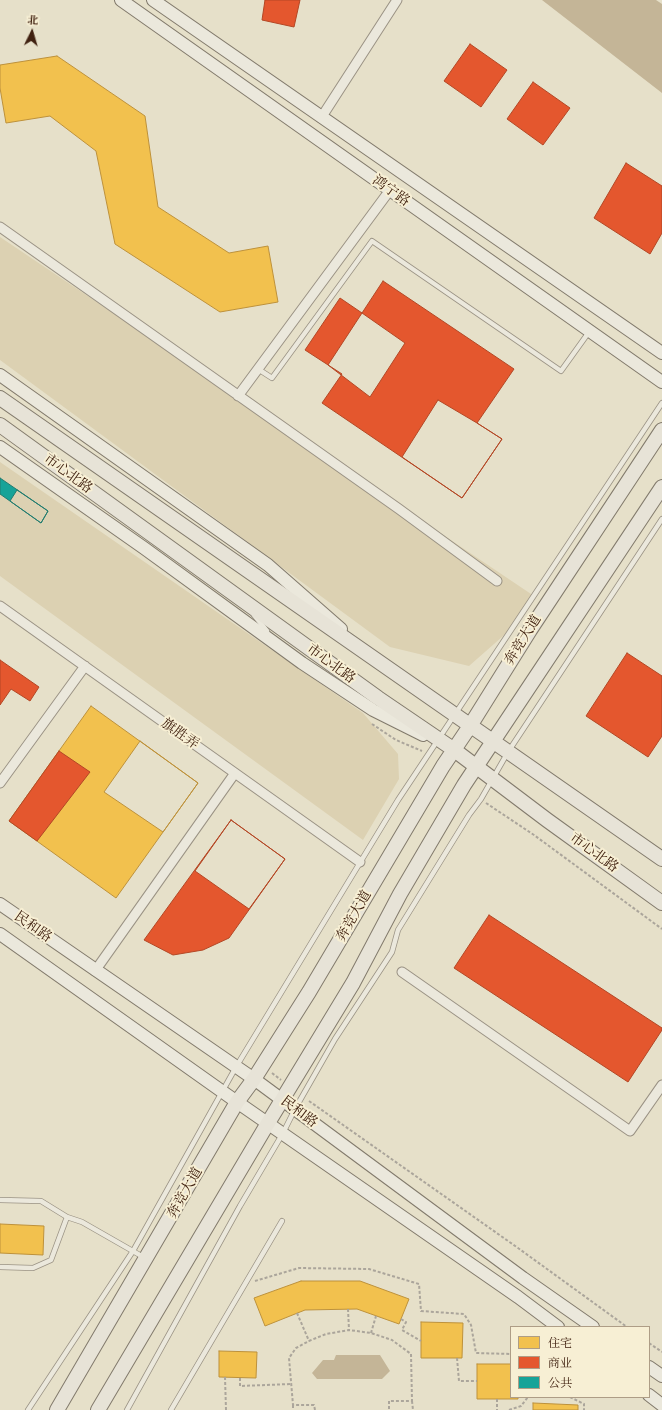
<!DOCTYPE html>
<meta charset="utf-8">
<style>
body{margin:0}
#map{position:relative;width:662px;height:1410px;overflow:hidden;background:#e6e0c9;font-family:"EB Garamond","Noto Serif SC",serif}
canvas{display:block}
.legend{position:absolute;left:510px;top:1326px;width:140px;height:72px;box-sizing:border-box;background:#f7efd4;border:1px solid #ae9d86;margin:0;padding:5px 7px;list-style:none;font-size:12px;color:#402110}
.legend li{display:flex;align-items:center;gap:8px;height:20px}
.legend b{width:20px;border:1px solid #ae9d86}
.north{position:absolute;left:12px;top:12px;width:40px;height:40px;-webkit-text-stroke:3px #f7efd4;paint-order:stroke;rotate:5deg;font-size:11px;font-weight:700;line-height:16px;text-align:center;color:#402110}
.north::after{content:'';display:block;margin:auto;width:14px;height:18px;background:#402110;clip-path:polygon(50% 0,100% 100%,50% 72%,0 100%)}
</style>
<div id="map">
<canvas width="662" height="1410"></canvas>
<ul class="legend">
<li><b style="height:11px;background:#f2c14e"></b>住宅</li>
<li><b style="height:11px;background:#e4572e"></b>商业</li>
<li><b style="height:11px;background:#17a398"></b>公共</li>
</ul>
<div class="north">北</div>
</div>
<script>
const c = document.querySelector('canvas').getContext('2d');
c.lineJoin = 'round';
function paint(path, color) {
  c.fillStyle = color;
  c.fill(path, 'evenodd');
}
function shape(rows) {
  const path = new Path2D();
  for (const r of rows) {
    path.moveTo(r[0], r[1]);
    for (let i = 2; i < r.length; i += 2) path.lineTo(r[i], r[i + 1]);
  }
  return path;
}
function trace(path, color, width, dash) {
  c.strokeStyle = color;
  c.lineWidth = width;
  c.lineCap = dash ? 'butt' : 'round';
  c.setLineDash(dash || []);
  c.stroke(path);
}
function drawText(font, color, halo, rows, align = 'center') {
  c.font = font + ' "EB Garamond","Noto Serif SC",serif';
  c.lineWidth = 4;
  c.setLineDash([]);
  c.textBaseline = 'middle';
  c.strokeStyle = halo;
  c.fillStyle = color;
  for (const [text, x, y, turn = 0] of rows) {
    c.save();
    c.translate(x, y);
    c.rotate((+turn || 0) * Math.PI / 180);
    c.textAlign = isNaN(turn) ? turn : align;
    if (halo) c.strokeText(text, 0, 0);
    c.fillText(text, 0, 0);
    c.restore();
  }
}
paint(shape([
 [0,237,534,596,519,622,469,666,390,647,0,360],
 [0,462,363,713,398,754,399,779,363,840,0,576]
]), '#dcd1b2');
paint(shape([
 [542,0,656,0,662,4,662,93],
 [336,1355,380,1355,390,1371,382,1379,317,1379,312,1373,323,1360,334,1360]
]), '#c4b597');
const homes = shape([
 [57,56,145,116,158,207,229,253,268,246,278,302,220,312,115,244,96,151,50,116,6,123,0,88,0,65,57,56],
 [91,706,198,783,116,898,9,821,91,706],
 [140,741,198,783,163,832,104,792,140,741],
 [0,1224,44,1226,43,1255,0,1253,0,1224],
 [301,1281,360,1281,409,1299,399,1324,357,1309,305,1310,265,1326,254,1298,301,1281],
 [421,1322,463,1323,462,1358,421,1358,421,1322],
 [219,1351,257,1352,256,1378,219,1377,219,1351],
 [477,1364,511,1364,511,1397,518,1397,518,1399,477,1399,477,1364],
 [533,1403,578,1405,578,1410,533,1410,533,1403]
]);
paint(homes, '#f2c14e');
trace(homes, '#bd913b', 1);
const shops = shape([
 [265,0,300,0,294,27,262,20,265,0],
 [470,44,507,70,481,107,444,81,470,44],
 [533,82,570,108,543,145,507,119,533,82],
 [626,163,662,186,662,233,650,254,594,218,626,163],
 [383,281,514,369,477,423,502,439,462,498,322,403,342,374,305,350,340,298,362,313,383,281],
 [362,313,405,343,370,397,328,365,362,313],
 [438,400,477,423,502,439,462,498,402,457,438,400],
 [627,653,662,676,662,736,648,757,586,716,627,653],
 [0,660,39,687,30,701,11,689,0,705,0,660],
 [59,751,90,772,37,841,9,821,59,751],
 [231,820,285,859,249,909,195,871,231,820],
 [231,820,285,859,229,938,203,950,173,955,144,940,231,820],
 [489,915,662,1028,662,1030,628,1082,454,968,489,915]
]);
paint(shops, '#e4572e');
trace(shops, '#b34725', 1);
const public = shape([
 [0,478,48,511,41,523,0,494,0,478],
 [17,490,48,511,41,523,10,501,17,490]
]);
paint(public, '#17a398');
trace(public, '#237c6f', 1);
const service = shape([
 [258,369,272,378,372,241,561,371,589,332],
 [254,615,267,631],
 [0,1200,41,1201,67,1217,82,1222,145,1258],
 [0,1267,33,1268,51,1260,67,1217],
 [28,1410,133,1251,236,1067,398,800,662,403],
 [127,1410,240,1206,283,1133,295,1109,335,1039,392,952,398,930,469,815,481,799,508,752,662,519],
 [171,1410,282,1221]
]);
const minor = shape([
 [321,118,397,0],
 [0,227,399,509,497,581],
 [238,396,390,190],
 [0,606,360,862],
 [0,783,85,666],
 [95,971,235,773],
 [402,972,630,1131,662,1085]
]);
const secondary = shape([
 [121,0,662,382],
 [153,0,662,353],
 [0,375,268,565,341,629],
 [0,447,144,548,302,663,373,710,423,735],
 [0,904,254,1079,523,1278,593,1327],
 [0,934,237,1102,518,1297,558,1327],
 [649,1367,662,1376],
 [649,1395,662,1405]
]);
const primary = shape([
 [0,398,662,859],
 [0,425,378,698,453,749,547,820,662,903],
 [57,1410,237,1102,254,1079,309,992,443,766,470,726,530,630,662,430],
 [98,1410,268,1123,353,983,400,894,464,785,662,487]
]);
trace(service, '#9a9284', 6);
trace(minor, '#9a9284', 11);
trace(secondary, '#827a6c', 14);
trace(primary, '#827a6c', 16);
trace(shape([
 [372,724,396,740,422,751],
 [486,803,534,835,662,929],
 [272,1073,281,1080],
 [309,1101,518,1248,627,1327],
 [255,1281,299,1268,369,1269,419,1284,421,1311,464,1314,471,1325,476,1353,511,1354],
 [348,1309,349,1330],
 [297,1313,309,1341],
 [401,1319,406,1322,402,1330,421,1341],
 [371,1333,376,1316],
 [649,1343,662,1352],
 [457,1358,459,1381,477,1381],
 [225,1377,226,1410],
 [240,1378,240,1386,291,1384],
 [570,1397,584,1404,584,1410],
 [497,1399,497,1410],
 [412,1401,413,1410],
 [293,1405,293,1410],
 [315,1410,314,1405,293,1405,289,1358,296,1348,309,1341,326,1334,349,1330,371,1333,392,1340,411,1354,412,1401,389,1401,389,1410],
 [509,1410,521,1406,528,1397]
]), '#aba59b', 2, [3, 2]);
trace(service, '#ebe8dc', 4.5);
trace(minor, '#ebe8dc', 9);
trace(secondary, '#ebe8dc', 12);
trace(primary, '#e7e3d7', 14);
drawText('14px', '#402110', '#f7efd4', [
 ["鸿宁路",391,191,35],
 ["市心北路",68,474,36],
 ["奔竞大道",523,640,-58],
 ["市心北路",331,664,36],
 ["旗胜弄",180,734,35],
 ["市心北路",594,853,36],
 ["奔竞大道",354,916,-60],
 ["民和路",33,927,35],
 ["民和路",299,1112,37],
 ["奔竞大道",185,1193,-60]
]);
</script>
